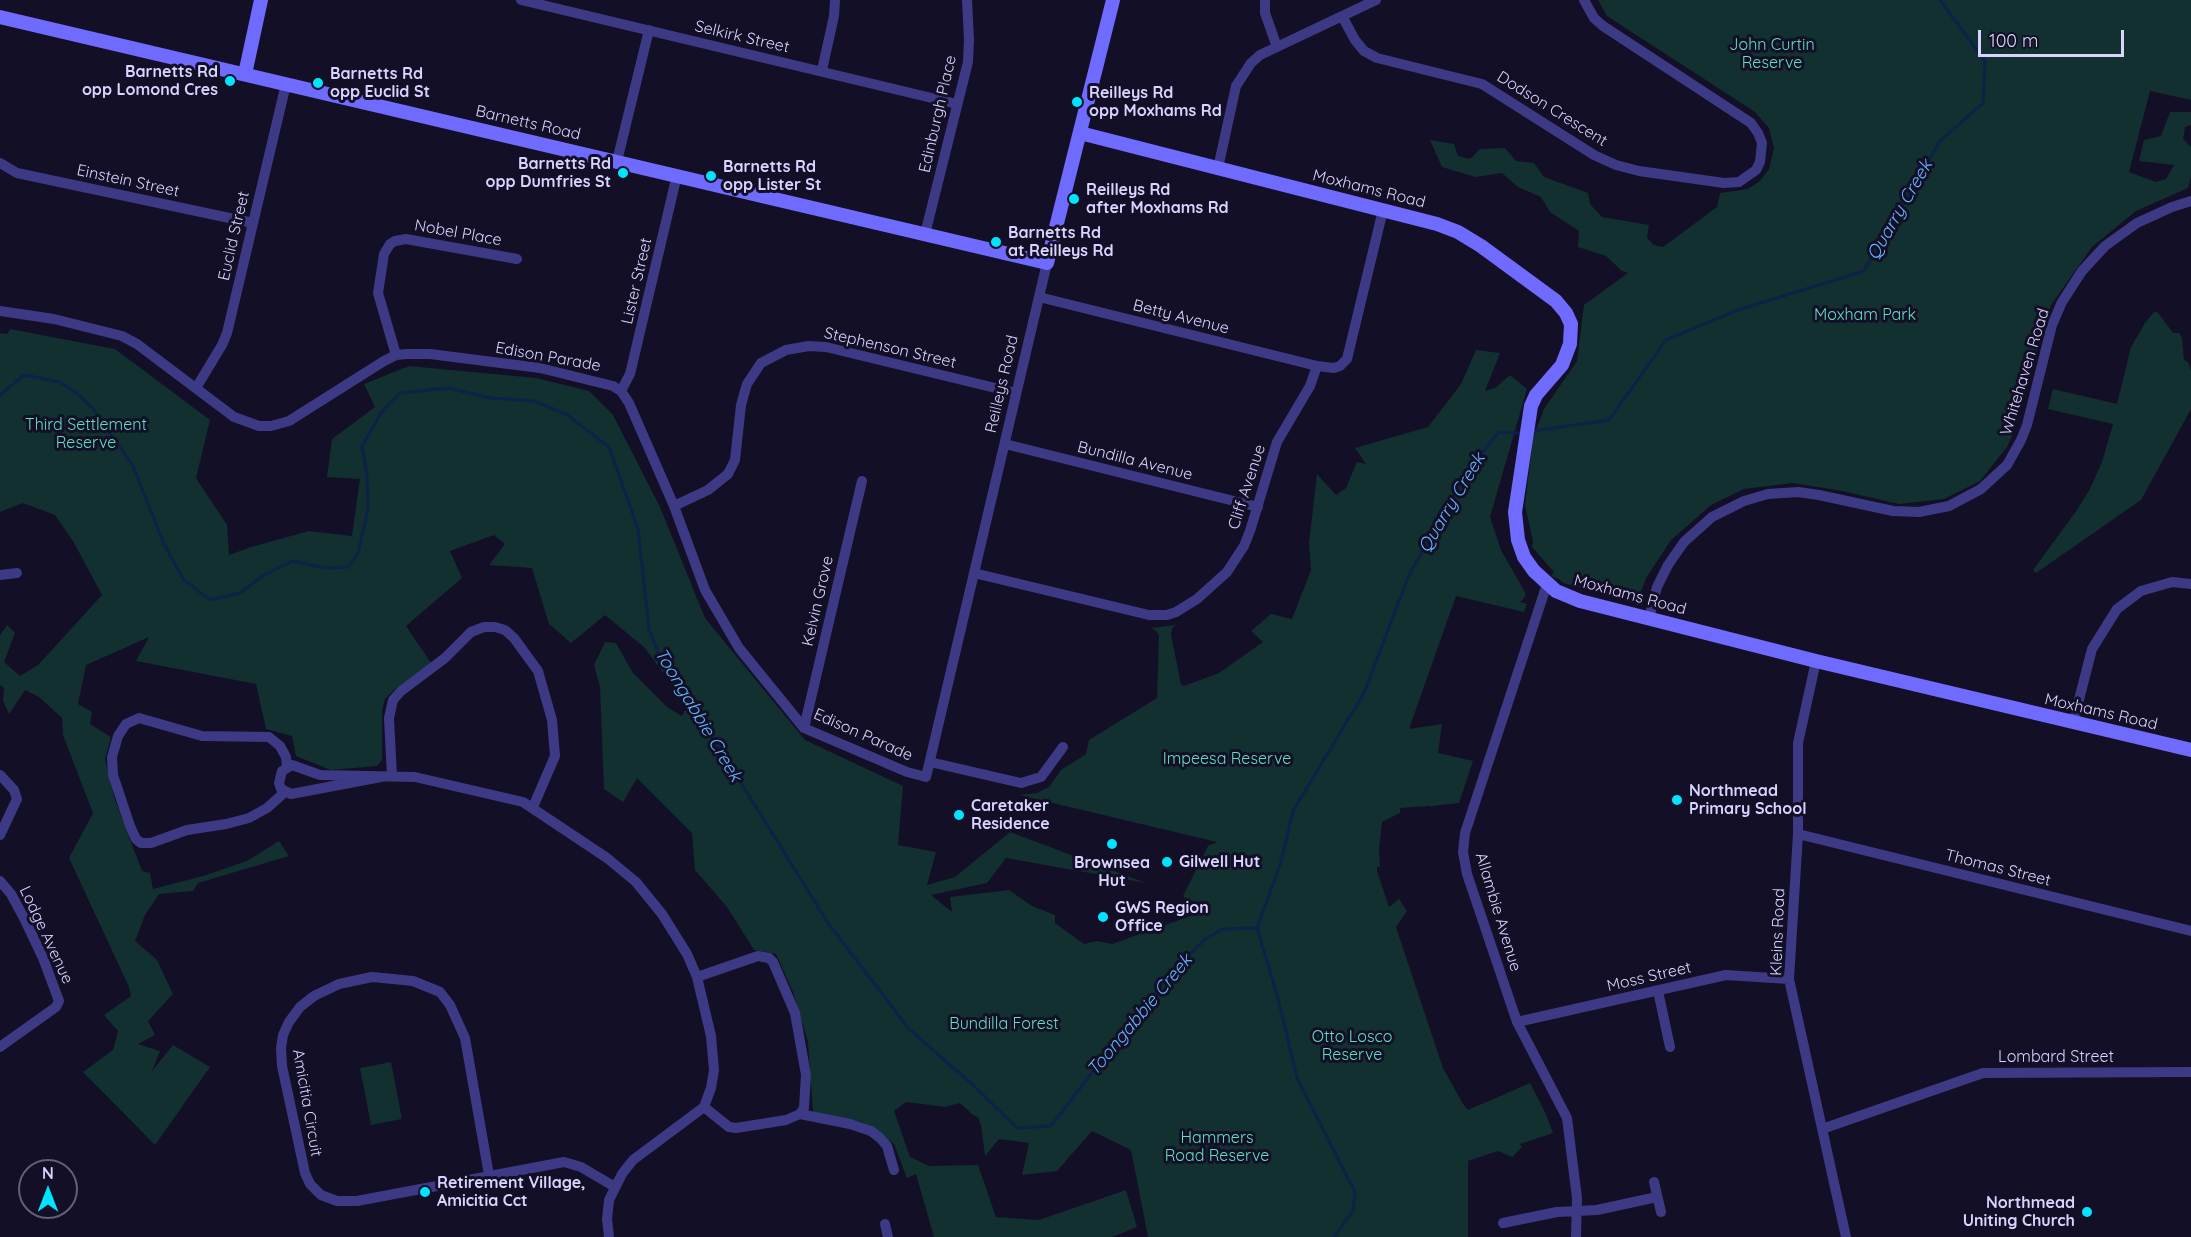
<!DOCTYPE html>
<style>
body{margin:0}
#map{position:relative;width:2191px;height:1237px;overflow:hidden;background:#130f26;font-family:Quicksand,sans-serif}
canvas{display:block}
.north{position:absolute;left:18px;top:1159px;width:60px;height:60px;box-sizing:border-box;background:#130f26;border:2px solid #625e7d;border-radius:50%;rotate:0deg;font-size:16px;font-weight:700;line-height:24px;text-align:center;color:#d9d4ff}
.north::after{content:'';display:block;margin:auto;width:21px;height:27px;background:#00e5ff;clip-path:polygon(50% 0,100% 100%,50% 72%,0 100%)}
.scale{position:absolute;left:1978px;top:30px;width:146px;height:27px;box-sizing:border-box;border:3px solid #d9d4ff;border-top:0;padding-left:8px;font-size:18px;line-height:21px;white-space:nowrap;color:#d9d4ff;-webkit-text-stroke:4px #130f26;paint-order:stroke}
</style>
<div id="map">
<canvas width="2191" height="1237"></canvas>
<div class="north">N</div>
<div class="scale">100 m</div>
</div>
<script>
const c = document.querySelector('canvas').getContext('2d');
c.lineJoin = 'round';
function paint(path, color) {
  c.fillStyle = color;
  c.fill(path, 'evenodd');
}
function shape(rows) {
  const path = new Path2D();
  for (const r of rows) {
    path.moveTo(r[0], r[1]);
    for (let i = 2; i < r.length; i += 2) path.lineTo(r[i], r[i + 1]);
  }
  return path;
}
function trace(path, color, width, dash) {
  c.strokeStyle = color;
  c.lineWidth = width;
  c.lineCap = dash ? 'butt' : 'round';
  c.setLineDash(dash || []);
  c.stroke(path);
}
function drawText(font, color, halo, rows, align = 'center') {
  c.font = font + ' Quicksand,sans-serif';
  c.lineWidth = 6;
  c.setLineDash([]);
  c.textBaseline = 'middle';
  c.strokeStyle = halo;
  c.fillStyle = color;
  for (const [text, x, y, turn = 0] of rows) {
    c.save();
    c.translate(x, y);
    c.rotate((+turn || 0) * Math.PI / 180);
    c.textAlign = isNaN(turn) ? turn : align;
    if (halo) c.strokeText(text, 0, 0);
    c.fillText(text, 0, 0);
    c.restore();
  }
}
paint(shape([
 [1598,0,2191,0,2191,100,2150,91,2129,172,2156,182,2166,179,2174,165,2139,161,2144,140,2161,136,2170,112,2191,112,2191,125,2185,127,2183,139,2191,147,2191,176,2188,188,2136,211,2092,247,2051,305,2017,418,2011,434,2013,434,2007,447,1980,481,1944,499,1899,504,1842,491,1793,483,1744,489,1711,505,1671,540,1646,578,1639,597,1633,600,1563,583,1559,579,1551,576,1554,572,1532,547,1533,541,1525,505,1533,438,1544,409,1577,361,1584,305,1628,273,1622,271,1606,256,1578,247,1579,231,1550,212,1541,197,1518,187,1502,173,1475,177,1442,167,1430,140,1454,144,1458,156,1470,159,1480,149,1505,148,1516,161,1534,163,1544,177,1588,193,1590,204,1602,217,1649,225,1647,238,1654,245,1663,247,1717,207,1720,193,1748,189,1760,181,1769,169,1774,148,1769,128,1755,112,1607,16],
 [2155,311,2159,314,2173,333,2179,333,2182,338,2184,360,2188,362,2191,370,2191,409,2141,500,2036,573,2033,570,2077,510,2090,489,2102,462,2113,424,2048,409,2053,389,2117,404,2131,347,2145,323],
 [10,329,115,349,210,420,196,478,227,525,229,555,251,547,309,531,352,536,360,479,327,477,332,439,375,407,364,384,409,366,536,378,589,391,613,415,660,507,705,618,805,740,903,786,898,845,936,852,927,885,955,877,1010,832,1146,883,1006,858,987,883,931,895,952,912,950,897,1009,890,1032,906,1055,915,1055,923,1084,944,1097,941,1112,944,1199,913,1183,896,1208,846,1217,842,1019,795,1037,793,1049,787,1061,770,1086,754,1089,740,1157,698,1159,635,1155,630,1151,628,1176,625,1172,628,1171,635,1181,684,1184,686,1219,673,1263,642,1251,631,1271,614,1292,619,1311,570,1309,543,1317,474,1336,495,1346,488,1357,462,1366,464,1355,448,1428,427,1461,384,1476,350,1500,353,1485,391,1495,388,1510,375,1527,389,1490,517,1501,550,1526,594,1522,601,1518,601,1527,604,1524,612,1456,596,1409,729,1442,724,1438,753,1473,761,1459,803,1432,806,1432,807,1429,806,1400,808,1400,813,1382,822,1379,850,1380,867,1377,867,1377,871,1389,907,1399,899,1407,911,1396,927,1443,1068,1463,1104,1468,1110,1530,1083,1545,1112,1553,1133,1520,1144,1522,1147,1512,1157,1498,1151,1468,1161,1468,1237,1148,1237,1131,1150,1092,1131,1057,1171,1022,1175,1029,1143,999,1139,985,1156,981,1125,978,1117,973,1115,960,1103,945,1107,906,1102,894,1111,910,1157,929,1166,978,1165,996,1217,1039,1220,1126,1190,1137,1227,1112,1237,934,1237,916,1174,907,1178,894,1144,862,1122,813,1112,808,1042,793,992,776,954,754,950,727,907,695,870,692,833,637,778,623,802,604,789,600,687,594,665,605,642,616,643,633,673,667,707,682,716,687,706,645,648,605,615,571,643,549,624,532,568,489,565,505,544,494,535,450,551,462,578,406,626,431,663,395,689,385,699,382,710,382,760,377,766,331,770,296,756,292,736,266,729,256,684,136,661,149,637,86,665,78,704,92,712,90,724,111,737,105,759,114,797,142,871,150,873,153,889,203,876,247,861,279,841,289,856,198,883,193,891,159,894,145,915,135,941,157,960,173,994,148,1021,155,1035,138,1044,160,1051,152,1071,173,1045,210,1067,155,1145,83,1072,113,1050,118,1031,104,1015,131,996,129,987,69,858,93,813,63,735,62,718,39,697,25,690,9,714,3,701,4,688,0,685,0,635,7,625,15,633,4,662,20,676,38,665,102,595,73,541,55,515,23,503,0,512,0,333,7,334],
 [391,1062,402,1119,371,1125,360,1068]
]), '#12302f');
trace(shape([
 [0,395,24,375,60,382,78,394,93,409,133,466,164,544,183,579,210,600,240,593,264,575,292,561,326,568,348,567,358,554,368,509,367,476,362,446,381,413,400,393,448,388,491,398,534,401,566,414,609,447,638,529,649,629,662,663,725,757,828,923,909,1029,975,1087,1017,1128,1051,1126,1101,1061,1137,1025,1163,983,1204,940,1223,929,1257,928],
 [1533,431,1609,420,1666,340,1738,310,1864,271,1940,141,1983,103,1985,61,1940,0],
 [1257,928,1281,862,1293,811,1364,693,1409,575,1468,471,1499,432,1523,433],
 [1257,928,1278,998,1297,1078,1355,1192,1353,1211,1334,1237]
]), '#0c2248', 3);
trace(shape([
 [521,0,957,104],
 [1265,0,1265,13,1277,47],
 [1342,16,1355,40,1364,51,1377,58,1482,84,1594,155,1616,165,1639,171,1724,183,1739,182,1756,170,1760,162,1762,143,1758,133,1751,123,1603,26,1594,18,1584,0],
 [822,70,834,16,835,0],
 [617,161,649,30],
 [0,163,17,173,253,223],
 [1218,168,1236,86,1251,63,1260,55,1376,0],
 [925,234,968,62,969,40,967,0],
 [1039,297,1317,366],
 [0,311,54,319,122,336,137,344,234,417,259,426,271,426,289,421,384,361,396,355,406,354,430,354,540,368,613,386,621,391,629,403,674,506,705,590,739,648,804,728,907,772,926,777,1047,263],
 [396,355,378,293,384,254,390,244,395,241,406,239,517,259],
 [196,388,222,345,227,333,286,84],
 [621,391,630,374,677,175],
 [1005,444,1258,507],
 [674,506,708,490,728,474,735,460,741,405,747,384,761,363,786,350,809,346,826,347,1016,393],
 [974,573,1149,615,1167,615,1176,612,1197,599,1227,572,1244,546,1250,531,1277,442,1310,386,1317,366,1334,368,1340,366,1347,359,1383,210],
 [0,575,17,573],
 [1547,584,1465,833,1463,852,1467,874,1517,1022,1567,1118,1577,1198,1576,1237],
 [1649,618,1657,587,1668,565,1684,542,1712,517,1744,501,1768,494,1798,492,1819,495,1893,511,1919,512,1949,506,1981,489,2007,465,2021,440,2027,425,2052,325,2062,302,2082,271,2105,246,2137,223,2172,207,2191,201],
 [1816,661,1798,743,1798,834,1789,979,1846,1237],
 [2073,723,2092,649,2117,609,2141,591,2172,582,2191,584],
 [804,728,862,481],
 [930,762,1021,783,1041,777,1063,747],
 [0,775,14,790,17,799,0,835],
 [392,776,389,718,393,700,401,691,445,658,471,632,484,627,495,627,505,630,514,638,538,671,552,720,555,756,533,807],
 [381,777,291,794,281,789,279,783,282,771,292,765,320,775,415,777,523,802,607,858,636,882,662,914,687,954,697,977,711,1036,714,1070,711,1088,704,1107,633,1160,622,1174,609,1200,607,1219,609,1237],
 [285,792,267,808,249,818,226,824,187,830,151,843,141,843,136,839,130,826,113,775,112,757,118,736,126,724,139,718,202,736,269,737,280,746,286,757,287,767],
 [1798,834,2191,931],
 [0,881,11,894,24,918,43,958,59,1001,56,1007,0,1047],
 [697,977,758,956,769,958,773,962,795,1013,806,1075,804,1108,800,1114,786,1120,736,1128,729,1127,704,1107],
 [1658,991,1670,1047],
 [1517,1022,1726,975,1789,979],
 [800,1114,850,1124,871,1131,880,1138,887,1146,894,1170],
 [1822,1129,1983,1073,2191,1072],
 [489,1175,465,1038,450,1005,440,992,413,981,372,977,339,984,314,996,300,1007,289,1022,283,1035,281,1048,282,1066,305,1173,310,1184,321,1195,337,1201,357,1201,564,1162,581,1167,615,1187],
 [1654,1182,1661,1212],
 [1503,1223,1557,1212,1597,1210,1657,1197],
 [885,1224,888,1237]
]), '#3d3a85', 10);
trace(shape([
 [0,17,1047,263,1113,0],
 [245,74,261,0],
 [1080,133,1437,224,1458,232,1481,246,1556,301,1566,313,1571,324,1570,344,1562,365,1536,395,1531,406,1515,512,1518,540,1524,557,1534,571,1556,591,1580,601,1816,661,2191,750]
]), '#6f6bff', 14);
for (const [x, y, r, color] of [
 [230,81,6,"#00e5ff"],
 [318,83,6,"#00e5ff"],
 [1077,102,6,"#00e5ff"],
 [623,173,6,"#00e5ff"],
 [711,176,6,"#00e5ff"],
 [1074,199,6,"#00e5ff"],
 [996,242,6,"#00e5ff"],
 [1677,800,6,"#00e5ff"],
 [959,815,6,"#00e5ff"],
 [1112,844,6,"#00e5ff"],
 [1167,862,6,"#00e5ff"],
 [1103,917,6,"#00e5ff"],
 [425,1192,6,"#00e5ff"],
 [2087,1212,6,"#00e5ff"]
]) {
  const dot = new Path2D();
  dot.arc(x, y, r, 0, 2 * Math.PI);
  c.fillStyle = color;
  c.fill(dot);
  trace(dot, '#130f26', 2);
}
drawText('16px', '#d9d4ff', '#130f26', [
 ["Selkirk Street",742,37,13],
 ["Dodson Crescent",1552,109,32],
 ["Edinburgh Place",938,114,-77],
 ["Barnetts Road",528,123,13],
 ["Einstein Street",128,181,12],
 ["Moxhams Road",1369,189,14],
 ["Nobel Place",458,233,10],
 ["Euclid Street",234,236,-77],
 ["Lister Street",637,281,-77],
 ["Betty Avenue",1181,317,14],
 ["Stephenson Street",890,348,13],
 ["Edison Parade",548,357,10],
 ["Whitehaven Road",2025,372,-73],
 ["Reilleys Road",1002,384,-77],
 ["Bundilla Avenue",1135,461,14],
 ["Cliff Avenue",1247,487,-72],
 ["Moxhams Road",1630,595,15],
 ["Kelvin Grove",818,601,-77],
 ["Moxhams Road",2101,712,13],
 ["Edison Parade",863,735,24],
 ["Thomas Street",1998,868,14],
 ["Allambie Avenue",1498,912,73],
 ["Kleins Road",1778,932,-88],
 ["Lodge Avenue",46,935,65],
 ["Moss Street",1649,977,-13],
 ["Lombard Street",2056,1057],
 ["Amicitia Circuit",307,1103,80]
]);
drawText('16px', '#5fe0c0', '#130f26', [
 ["John Curtin",1772,45],
 ["Reserve",1772,63],
 ["Moxham Park",1865,315],
 ["Third Settlement",86,425],
 ["Reserve",86,443],
 ["Impeesa Reserve",1227,759],
 ["Bundilla Forest",1004,1024],
 ["Otto Losco",1352,1037],
 ["Reserve",1352,1055],
 ["Hammers",1217,1138],
 ["Road Reserve",1217,1156]
]);
drawText('bold 16px', '#d9d4ff', '#130f26', [
 ["Barnetts Rd",218,72,"right"],
 ["opp Lomond Cres",218,90,"right"],
 ["Barnetts Rd",330,74],
 ["opp Euclid St",330,92],
 ["Reilleys Rd",1089,93],
 ["opp Moxhams Rd",1089,111],
 ["Barnetts Rd",611,164,"right"],
 ["opp Dumfries St",611,182,"right"],
 ["Barnetts Rd",723,167],
 ["opp Lister St",723,185],
 ["Reilleys Rd",1086,190],
 ["after Moxhams Rd",1086,208],
 ["Barnetts Rd",1008,233],
 ["at Reilleys Rd",1008,251],
 ["Northmead",1689,791],
 ["Primary School",1689,809],
 ["Caretaker",971,806],
 ["Residence",971,824],
 ["Gilwell Hut",1179,862],
 ["Brownsea",1112,863,"center"],
 ["Hut",1112,881,"center"],
 ["GWS Region",1115,908],
 ["Office",1115,926],
 ["Retirement Village,",437,1183],
 ["Amicitia Cct",437,1201],
 ["Northmead",2075,1203,"right"],
 ["Uniting Church",2075,1221,"right"]
], 'left');
drawText('italic 18px', '#62b6ff', '#130f26', [
 ["Quarry Creek",1900,210,-60],
 ["Quarry Creek",1452,503,-59],
 ["Toongabbie Creek",698,715,59],
 ["Toongabbie Creek",1140,1015,-50]
]);
</script>
